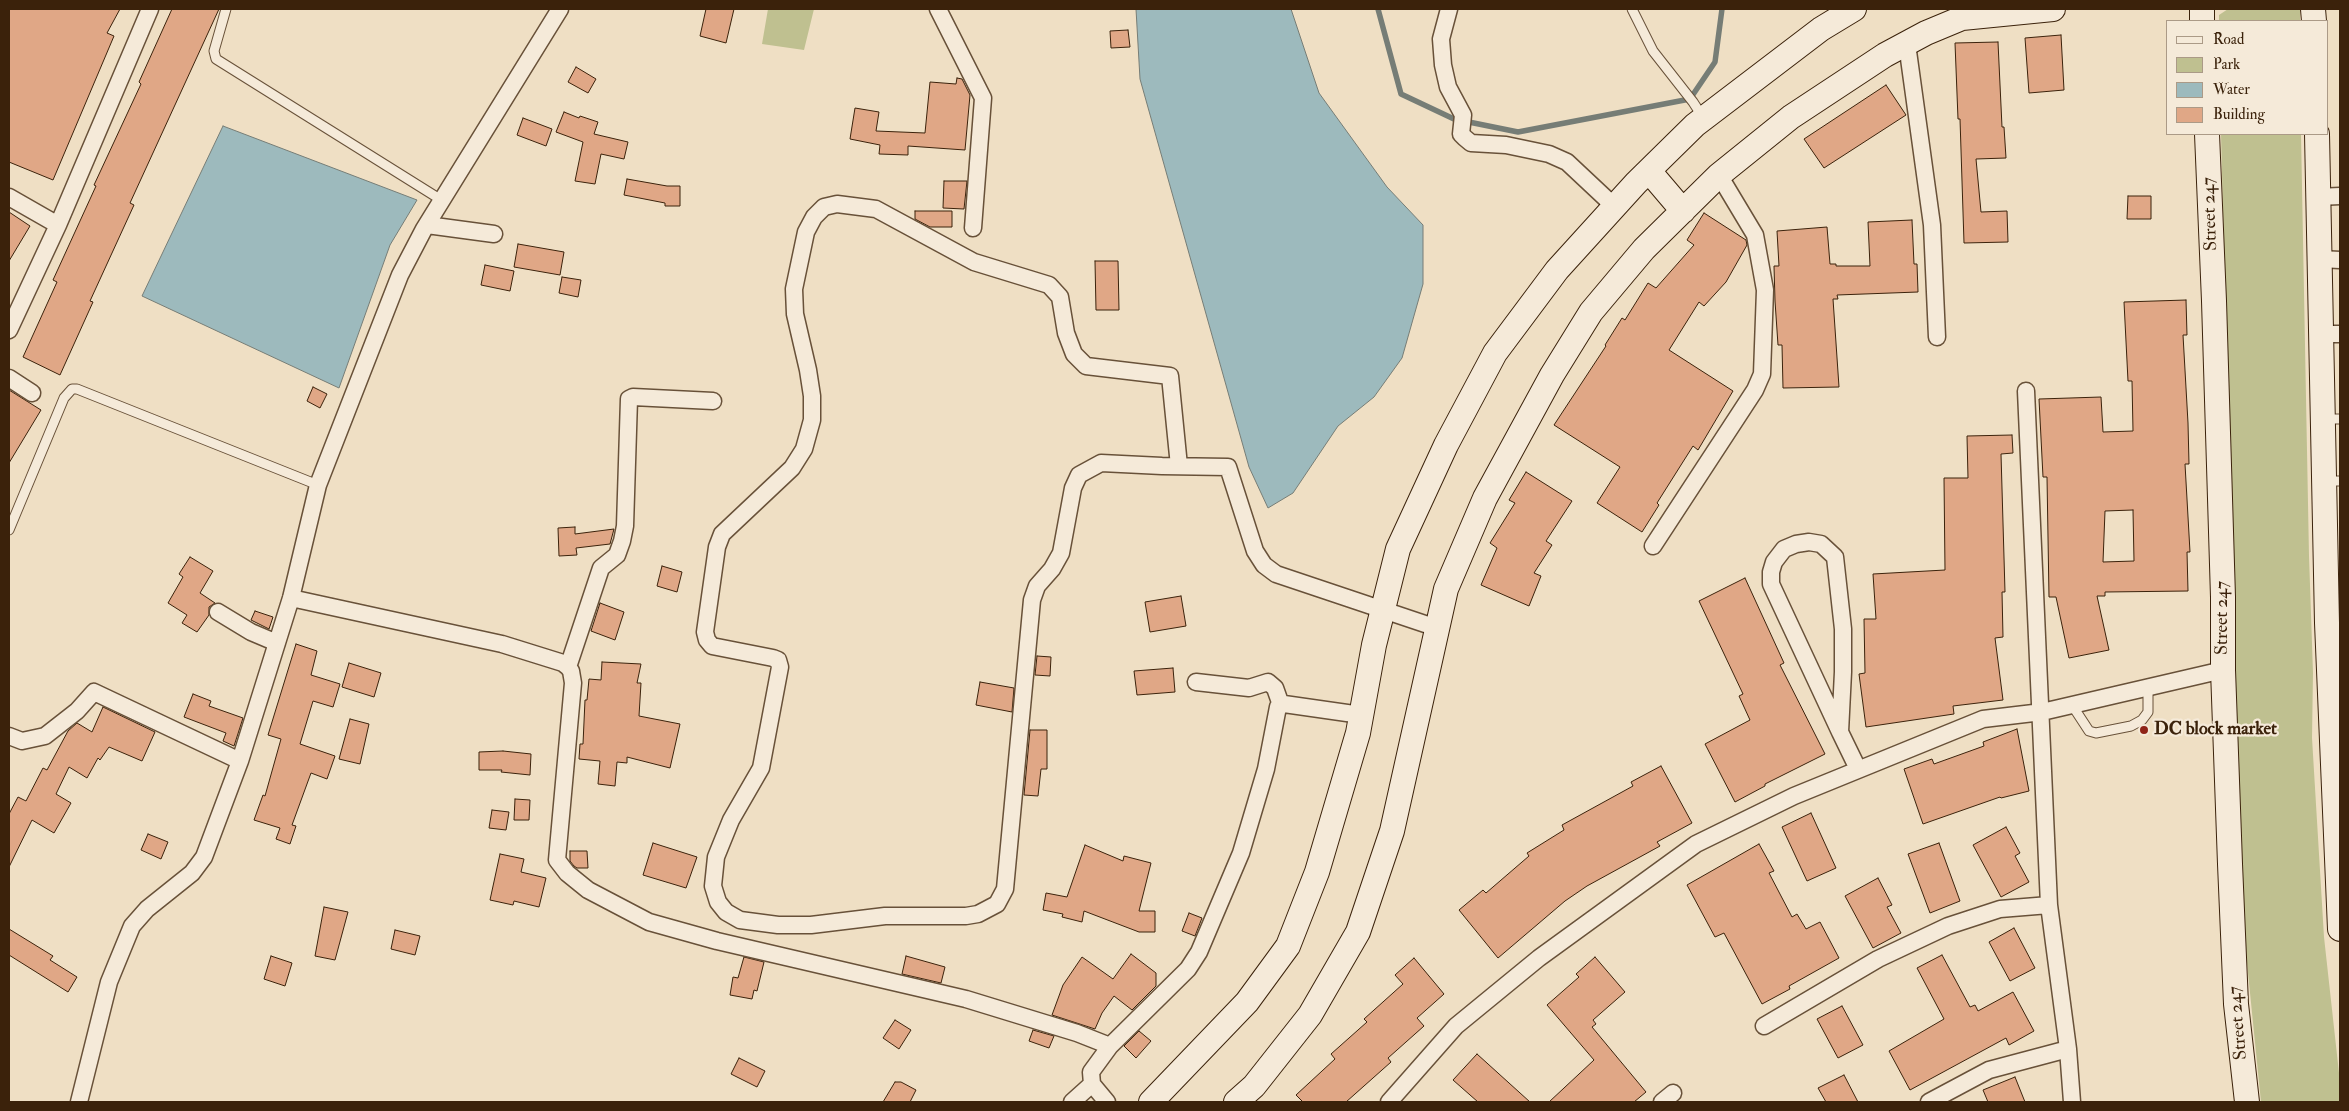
<!DOCTYPE html>
<style>
body{margin:0}
#map{position:relative;width:2349px;height:1111px;overflow:hidden;background:#efdfc4;font-family:"IM FELL Double Pica",serif}
canvas{display:block}
.frame{position:absolute;inset:0;border:10px solid #3b220b;pointer-events:none}
.legend{position:absolute;left:2166px;top:20px;width:162px;height:115px;box-sizing:border-box;background:#f5ead9;border:1px solid #ab9a87;margin:0;padding:6px 9px;list-style:none;font-size:15px;color:#3b220b}
.legend li{display:flex;align-items:center;gap:10px;height:25px}
.legend b{width:25px;border:1px solid #ab9a87}
</style>
<div id="map">
<canvas width="2349" height="1111"></canvas>
<div class="frame"></div>
<ul class="legend">
<li><b style="height:6px;background:#f5ead9"></b>Road</li>
<li><b style="height:14px;background:#bfc090"></b>Park</li>
<li><b style="height:14px;background:#9dbabd"></b>Water</li>
<li><b style="height:14px;background:#e0a786"></b>Building</li>
</ul>
</div>
<script>
const c = document.querySelector('canvas').getContext('2d');
c.lineJoin = 'round';
function paint(path, color) {
  c.fillStyle = color;
  c.fill(path, 'evenodd');
}
function shape(rows) {
  const path = new Path2D();
  for (const r of rows) {
    path.moveTo(r[0], r[1]);
    for (let i = 2; i < r.length; i += 2) path.lineTo(r[i], r[i + 1]);
  }
  return path;
}
function trace(path, color, width, dash) {
  c.strokeStyle = color;
  c.lineWidth = width;
  c.lineCap = dash ? 'butt' : 'round';
  c.setLineDash(dash || []);
  c.stroke(path);
}
function drawText(font, color, halo, rows, align = 'center') {
  c.font = font + ' "IM FELL Double Pica",serif';
  c.lineWidth = 4.5;
  c.setLineDash([]);
  c.textBaseline = 'middle';
  c.strokeStyle = halo;
  c.fillStyle = color;
  for (const [text, x, y, turn = 0] of rows) {
    c.save();
    c.translate(x, y);
    c.rotate((+turn || 0) * Math.PI / 180);
    c.textAlign = isNaN(turn) ? turn : align;
    if (halo) c.strokeText(text, 0, 0);
    c.fillText(text, 0, 0);
    c.restore();
  }
}
paint(shape([
 [768,9,814,9,804,50,762,44],
 [2228,9,2300,9,2300,21,2219,21,2219,15],
 [2221,134,2301,134,2309,556,2313,673,2312,738,2324,937,2340,1082,2340,1102,2261,1102,2247,963,2239,840]
]), '#bfc090');
const water = shape([
 [1136,9,1291,9,1319,93,1387,187,1423,225,1423,284,1402,358,1374,397,1338,426,1293,493,1268,508,1249,467,1140,79,1136,9],
 [223,126,417,200,390,245,339,388,142,296,223,126]
]);
paint(water, '#9dbabd');
trace(water, '#767d76', 1);
trace(shape([
 [1378,9,1401,94,1454,119,1518,132,1690,99,1715,62,1722,9]
]), '#767d76', 5.5);
const building = shape([
 [9,9,120,9,107,33,114,36,53,180,9,162,9,9],
 [172,9,219,9,130,203,134,205,90,301,93,302,60,375,23,357,57,282,53,280,96,186,94,185,141,84,139,82,172,9],
 [706,9,734,9,726,43,700,36,706,9],
 [1128,30,1130,47,1111,48,1110,31,1128,30],
 [2061,35,2064,90,2029,93,2025,38,2061,35],
 [1998,42,2002,127,2004,127,2006,158,1976,159,1981,212,2007,211,2008,242,1964,243,1960,119,1958,119,1955,43,1998,42],
 [576,67,596,79,588,93,568,82,576,67],
 [957,78,962,79,970,95,965,150,908,146,908,155,879,154,880,145,850,139,855,108,879,112,876,131,925,133,930,82,956,84,957,78],
 [1886,85,1906,115,1824,168,1804,139,1886,85],
 [564,112,579,118,580,116,598,122,594,134,628,142,624,159,601,154,595,184,575,181,583,142,556,132,564,112],
 [523,118,552,129,546,146,517,135,523,118],
 [627,179,667,186,680,186,680,206,665,206,665,203,624,195,627,179],
 [944,181,967,181,964,209,943,208,944,181],
 [2128,196,2151,196,2151,219,2127,219,2128,196],
 [915,211,952,211,952,227,930,227,915,219,915,211],
 [9,212,30,226,9,261,9,212],
 [1704,213,1746,240,1747,245,1726,282,1704,306,1699,302,1669,350,1733,391,1698,450,1693,446,1657,503,1659,505,1642,532,1597,503,1620,467,1554,425,1606,346,1605,345,1622,318,1625,320,1648,283,1656,288,1694,245,1687,240,1704,213],
 [1912,220,1914,264,1917,264,1918,292,1837,295,1838,299,1833,299,1839,387,1783,388,1782,345,1778,345,1775,301,1774,266,1779,266,1777,231,1827,227,1830,264,1836,264,1836,266,1870,266,1868,222,1912,220],
 [518,244,564,252,560,275,514,267,518,244],
 [1095,261,1118,261,1119,310,1096,310,1095,261],
 [485,265,514,271,510,291,481,285,485,265],
 [562,277,581,280,578,297,559,293,562,277],
 [2186,300,2187,335,2183,335,2188,423,2189,464,2185,464,2190,552,2187,552,2188,591,2105,592,2105,596,2097,596,2109,650,2069,658,2056,597,2049,597,2047,477,2043,477,2039,399,2101,397,2103,432,2133,431,2132,381,2128,381,2124,302,2186,300],
 [2133,510,2134,561,2103,562,2105,511,2133,510],
 [313,387,327,394,320,408,307,401,313,387],
 [9,390,41,410,9,463,9,390],
 [2012,435,2013,453,2001,454,2005,592,2002,592,2003,637,1995,638,2003,700,1953,706,1954,714,1866,727,1859,674,1865,673,1864,619,1876,619,1873,574,1945,570,1944,478,1968,478,1967,436,2012,435],
 [1526,472,1572,501,1546,541,1552,545,1534,573,1541,576,1529,606,1481,585,1497,548,1490,543,1515,503,1509,500,1526,472],
 [575,527,575,534,614,529,610,544,576,548,577,555,559,556,558,528,575,527],
 [190,557,213,571,200,593,215,603,209,607,209,615,197,632,182,623,187,615,168,603,183,577,179,574,190,557],
 [662,566,682,572,677,592,657,586,662,566],
 [1745,578,1784,663,1780,665,1825,754,1765,784,1765,786,1735,802,1705,744,1750,720,1739,696,1743,694,1699,601,1745,578],
 [1181,596,1186,626,1150,632,1145,602,1181,596],
 [600,603,624,612,615,640,591,631,600,603],
 [255,611,273,617,269,629,251,620,255,611],
 [296,644,317,651,311,675,340,684,333,707,313,701,300,744,335,756,327,779,311,773,292,825,296,826,290,844,276,839,280,828,254,820,263,795,265,796,281,739,268,735,296,644],
 [1037,656,1051,657,1050,676,1035,675,1037,656],
 [602,662,641,664,637,683,641,683,639,716,680,724,670,768,627,757,627,763,617,762,615,786,598,784,600,761,579,759,580,744,583,744,585,700,587,700,589,679,601,680,602,662],
 [349,663,381,673,374,697,342,687,349,663],
 [1173,668,1175,692,1137,695,1134,671,1173,668],
 [980,682,1014,688,1012,712,976,705,980,682],
 [193,694,211,701,209,706,243,718,234,746,223,741,226,733,184,717,193,694],
 [103,707,155,732,142,761,109,747,100,760,98,758,87,778,69,767,56,794,71,803,54,833,32,820,9,867,9,814,18,797,26,801,43,768,47,770,68,731,77,723,92,732,103,707],
 [350,719,369,724,360,764,339,759,350,719],
 [2017,729,2029,791,2001,798,2000,797,1923,824,1904,769,1932,759,1934,764,1984,746,1983,742,2017,729],
 [1030,730,1047,730,1047,769,1041,769,1038,796,1024,795,1030,730],
 [503,751,531,754,530,775,501,772,502,770,479,770,479,752,503,751],
 [1661,766,1692,823,1657,842,1660,846,1587,886,1565,901,1498,958,1459,910,1483,890,1486,893,1529,856,1527,853,1564,830,1562,825,1633,786,1631,782,1661,766],
 [515,799,530,800,529,820,514,820,515,799],
 [492,810,509,812,506,830,489,828,492,810],
 [1811,813,1836,868,1807,881,1782,827,1811,813],
 [2006,827,2020,853,2015,856,2029,882,2001,897,1973,845,2006,827],
 [148,834,168,842,161,859,141,850,148,834],
 [653,843,697,857,686,888,643,875,653,843],
 [1939,843,1960,901,1930,913,1908,854,1939,843],
 [1759,844,1774,871,1769,873,1792,917,1797,914,1806,929,1820,922,1839,958,1789,986,1790,989,1762,1004,1724,933,1715,937,1687,885,1759,844],
 [1085,845,1123,861,1124,856,1151,863,1139,911,1155,911,1155,932,1139,932,1084,911,1082,922,1062,917,1063,914,1043,910,1046,893,1067,897,1085,845],
 [570,851,587,851,588,868,577,868,574,866,570,861,570,851],
 [500,854,524,859,521,872,546,878,539,907,514,901,513,905,490,900,500,854],
 [1878,878,1892,905,1887,907,1901,933,1873,948,1845,896,1878,878],
 [324,907,348,912,335,960,315,956,324,907],
 [1189,913,1202,918,1195,936,1182,931,1189,913],
 [2014,928,2035,968,2010,981,1989,942,2014,928],
 [9,929,53,956,50,960,77,977,68,992,9,955,9,929],
 [395,930,420,936,415,955,391,949,395,930],
 [1131,954,1156,973,1156,986,1132,1010,1114,996,1102,1013,1095,1029,1052,1015,1063,985,1082,957,1113,979,1131,954],
 [1942,955,1970,1007,1975,1005,1978,1011,2013,992,2034,1031,2009,1045,2006,1038,1910,1090,1889,1051,1944,1019,1917,968,1942,955],
 [271,956,292,963,285,986,264,979,271,956],
 [906,956,945,967,941,983,902,974,906,956],
 [744,957,764,962,757,991,754,990,752,999,730,995,733,977,738,978,744,957],
 [1595,957,1625,992,1593,1020,1596,1024,1592,1027,1646,1092,1634,1102,1549,1102,1594,1060,1547,1005,1579,977,1576,974,1595,957],
 [1414,958,1444,994,1417,1018,1424,1026,1388,1058,1391,1062,1346,1102,1303,1102,1296,1095,1335,1059,1331,1054,1367,1022,1364,1019,1403,984,1395,975,1414,958],
 [1842,1006,1863,1045,1838,1058,1817,1019,1842,1006],
 [895,1020,911,1030,899,1049,883,1038,895,1020],
 [1033,1030,1054,1036,1049,1048,1029,1041,1033,1030],
 [1139,1031,1151,1041,1136,1058,1124,1046,1139,1031],
 [1477,1054,1530,1102,1478,1102,1453,1080,1477,1054],
 [739,1058,765,1071,757,1087,731,1074,739,1058],
 [1844,1075,1858,1102,1826,1102,1818,1088,1844,1075],
 [2015,1077,2025,1102,1988,1102,1983,1090,2015,1077],
 [895,1082,901,1082,916,1090,910,1102,883,1102,895,1082]
]);
paint(building, '#e0a786');
trace(building, '#3b220b', 1);
const lane = shape([
 [226,9,214,51,216,59,443,201],
 [1632,9,1653,51,1693,102,1704,119],
 [2324,419,2340,419],
 [2325,481,2340,481],
 [9,530,64,398,72,389,77,389,318,485],
 [2072,705,2089,731,2096,733,2131,726,2142,720,2148,712,2148,687]
]);
const street = shape([
 [938,9,983,98,973,228],
 [1449,9,1441,39,1443,65,1448,87,1463,115,1461,134,1465,138,1471,143,1506,145,1549,154,1567,162,1615,207],
 [1907,44,1932,225,1937,337],
 [9,197,58,225,150,9],
 [2318,197,2340,196],
 [427,225,494,234],
 [2320,259,2340,260],
 [9,330,58,225],
 [2322,334,2340,334],
 [9,378,32,393],
 [2026,391,2049,905,2068,1049,2072,1102],
 [1179,466,1170,376,1086,366,1074,354,1066,333,1060,297,1049,285,974,262,876,209,837,204,824,207,814,217,806,232,794,289,795,314,808,370,812,396,812,420,804,449,792,468,722,534,717,547,705,632,707,640,712,646,773,658,778,660,780,667,761,768,731,820,716,857,713,886,718,902,726,912,740,920,778,925,811,925,885,916,966,916,978,914,997,904,1005,889,1032,600,1037,586,1052,569,1061,553,1073,488,1079,475,1101,463,1162,466,1228,467,1255,551,1264,565,1276,574,1437,628],
 [1653,546,1755,390,1762,374,1765,290,1755,235,1719,175],
 [291,598,502,644,563,663,568,667,571,671,573,683,557,860,567,873,588,890,649,922,717,941,966,999,1077,1033,1110,1046],
 [218,612,251,632,277,643],
 [568,667,601,568,617,555,622,541,625,526,629,399,633,397,713,401],
 [1196,682,1249,688,1268,682,1275,688,1281,705],
 [1840,732,1771,584,1771,572,1774,562,1784,549,1796,544,1809,542,1821,544,1835,557,1843,629,1843,672,1840,732,1858,769],
 [9,736,22,741,45,736,77,711,94,692,240,761],
 [1764,1026,1878,959,1948,926,2000,909,2049,905],
 [79,1102,109,982,132,926,147,909,192,873,204,857,240,761,291,598,318,485,400,275,424,229,560,9],
 [1072,1102,1092,1084],
 [1107,1102,1092,1084,1091,1072,1110,1046,1188,969,1199,952,1241,853,1266,769,1278,707,1284,704,1361,715],
 [1389,1102,1456,1026,1539,958,1696,844,1794,796,1983,719,2042,712,2223,670],
 [1662,1102,1673,1093],
 [1929,1102,1989,1070,2068,1049]
]);
const secondary = shape([
 [2202,9,2202,21],
 [2313,9,2314,21],
 [2207,134,2214,301,2223,597,2223,670,2230,864,2236,1004,2247,1102],
 [2317,134,2327,623,2340,929],
 [1649,171,1683,211],
 [1151,1102,1247,1002,1288,946,1317,872,1358,733,1374,645,1398,549,1446,445,1495,353,1557,270,1636,183,1695,125,1821,29,1854,9],
 [1236,1102,1254,1086,1310,1015,1358,932,1392,831,1446,589,1485,498,1552,375,1591,312,1644,249,1719,175,1791,117,1885,55,1926,33,1962,18,2053,9]
]);
trace(lane, '#685139', 11);
trace(street, '#685139', 19);
trace(secondary, '#3b220b', 26);
trace(lane, '#f5ead9', 9);
trace(street, '#f5ead9', 16);
trace(secondary, '#f5ead9', 24);
for (const [x, y, r, color] of [
 [2144,730,5,"#8f2418"]
]) {
  const dot = new Path2D();
  dot.arc(x, y, r, 0, 2 * Math.PI);
  c.fillStyle = color;
  c.fill(dot);
  trace(dot, '#f5ead9', 2);
}
drawText('18px', '#3b220b', '#f5ead9', [
 ["Street 247",2211,214,-92],
 ["Street 247",2223,618,-90],
 ["Street 247",2239,1023,-95]
]);
drawText('bold 18px', '#3b220b', '#f5ead9', [
 ["DC block market",2154,730]
], 'left');
</script>
